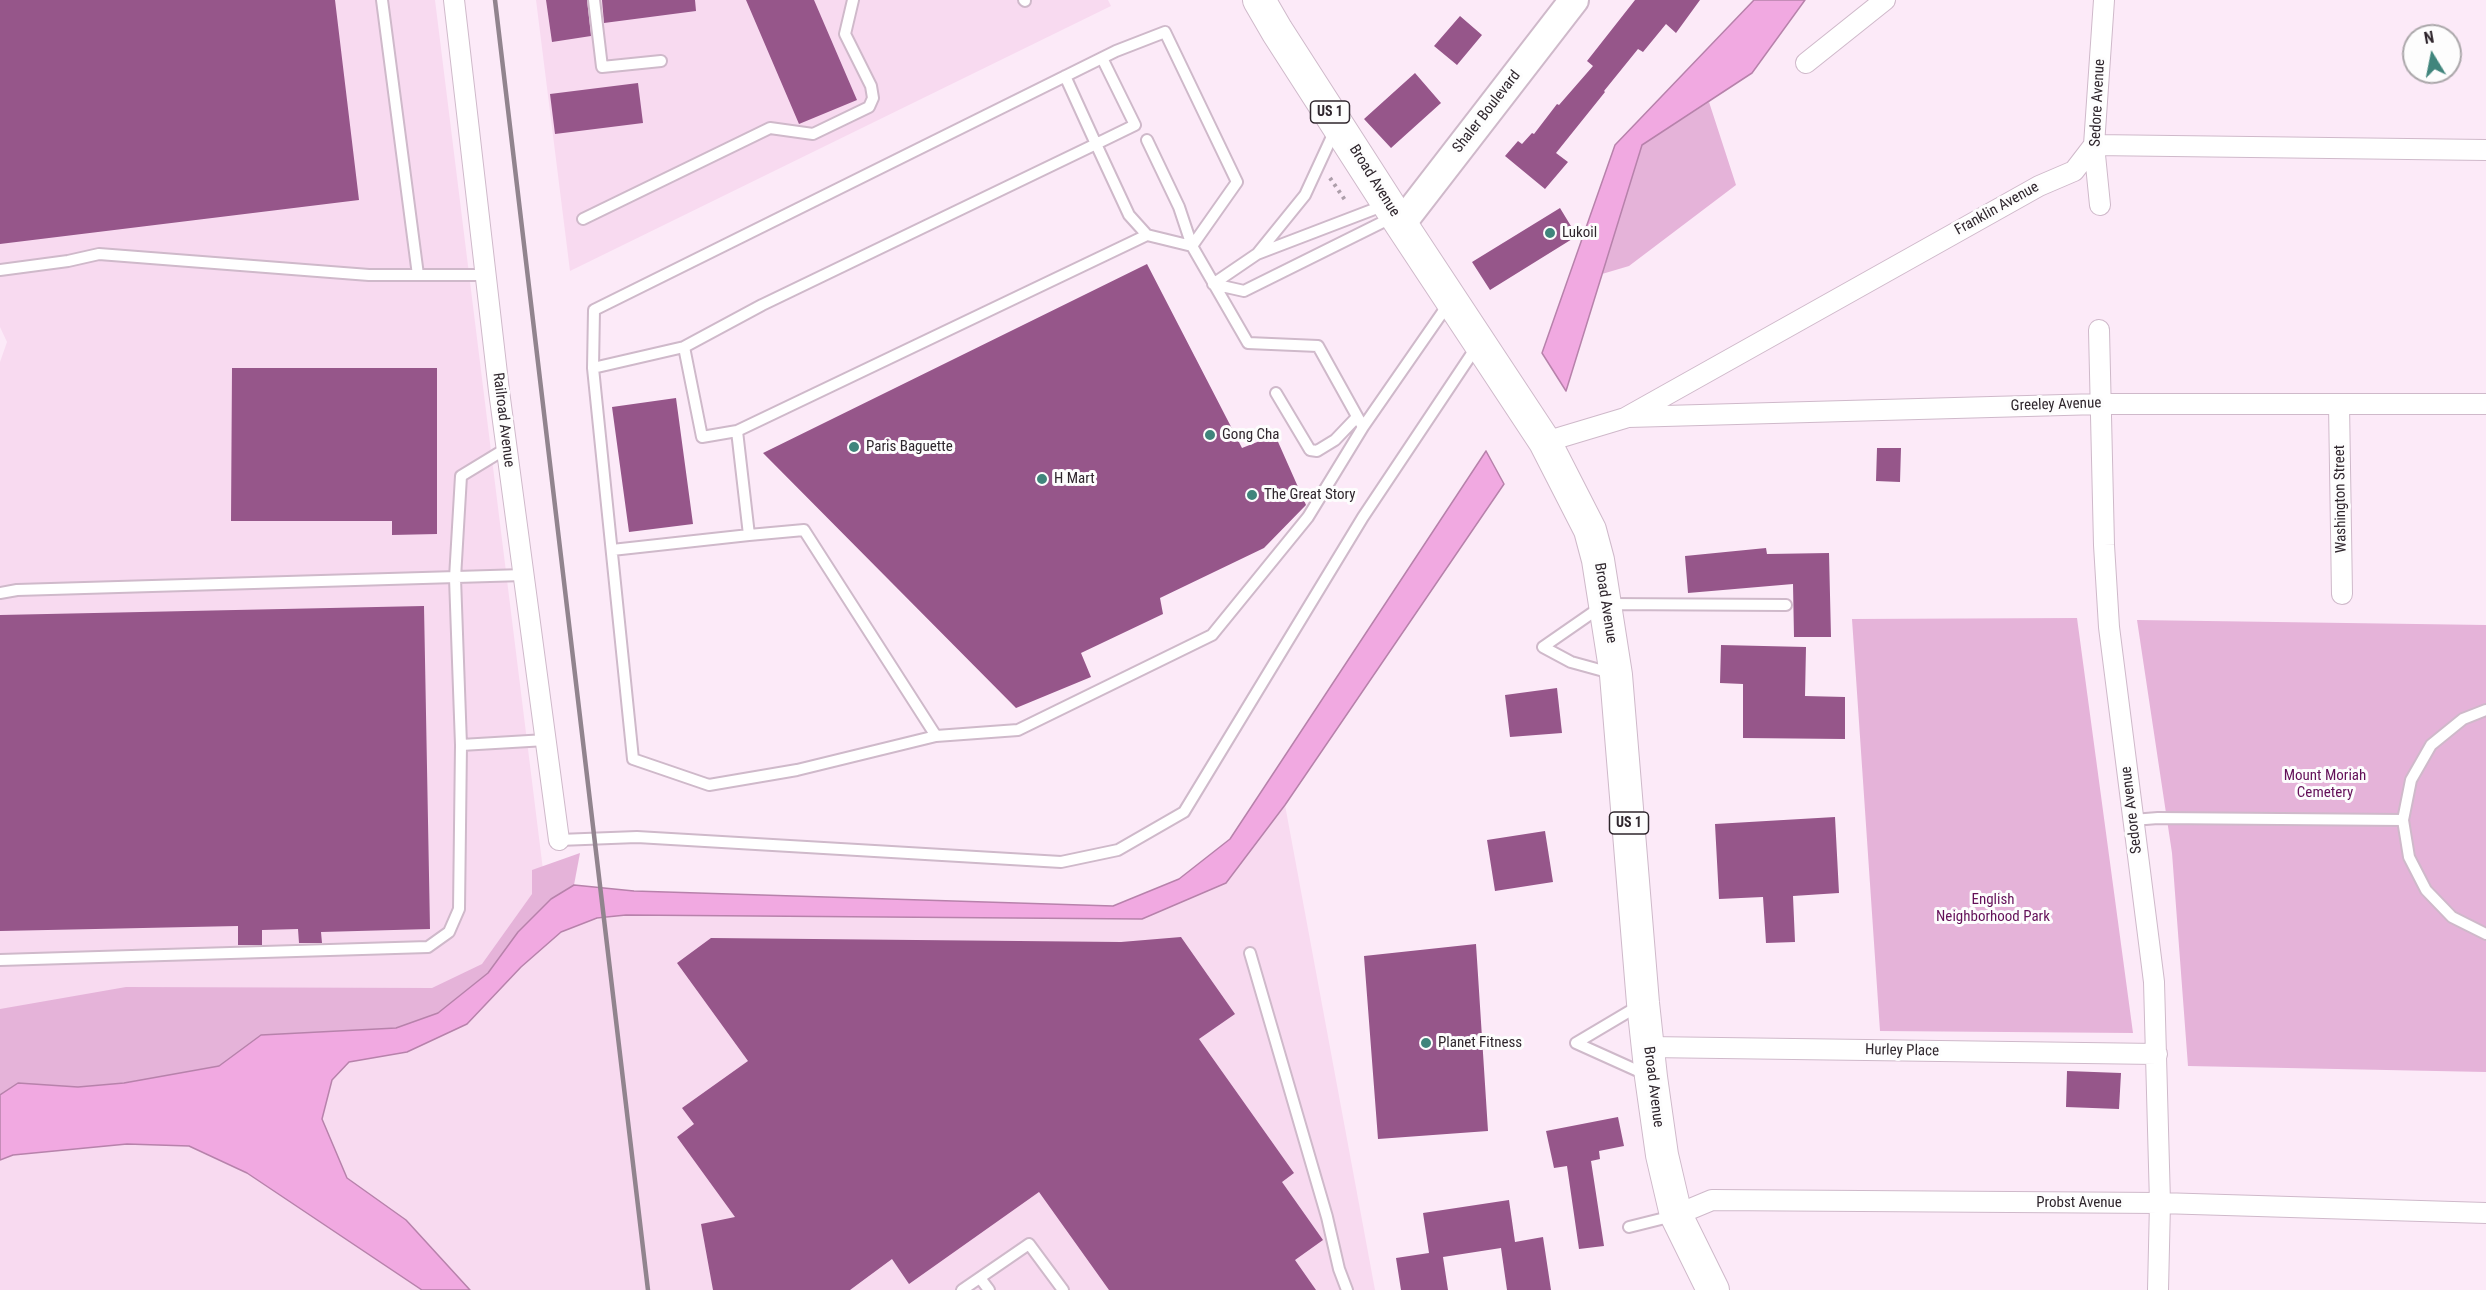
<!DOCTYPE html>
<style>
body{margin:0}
#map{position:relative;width:2486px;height:1290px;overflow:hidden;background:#fceaf8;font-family:"Roboto Condensed",sans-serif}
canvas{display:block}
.north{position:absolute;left:2402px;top:24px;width:60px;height:60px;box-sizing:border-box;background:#fdfdfd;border:2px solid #aba7aa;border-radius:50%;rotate:350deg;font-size:16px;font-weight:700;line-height:24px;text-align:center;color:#2f262d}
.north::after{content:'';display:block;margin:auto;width:21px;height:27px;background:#40857c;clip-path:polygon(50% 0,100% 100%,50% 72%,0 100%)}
</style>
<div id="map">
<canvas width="2486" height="1290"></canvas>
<div class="north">N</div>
</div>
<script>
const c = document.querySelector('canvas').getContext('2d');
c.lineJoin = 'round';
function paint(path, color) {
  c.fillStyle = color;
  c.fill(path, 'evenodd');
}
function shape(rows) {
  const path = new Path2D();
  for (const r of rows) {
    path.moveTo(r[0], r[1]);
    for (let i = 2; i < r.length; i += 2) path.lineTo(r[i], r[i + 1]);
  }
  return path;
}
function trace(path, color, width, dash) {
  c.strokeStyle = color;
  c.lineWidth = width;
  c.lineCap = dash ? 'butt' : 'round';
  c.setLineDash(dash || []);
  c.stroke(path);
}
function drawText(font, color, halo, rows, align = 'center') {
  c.font = font + ' "Roboto Condensed",sans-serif';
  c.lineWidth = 6;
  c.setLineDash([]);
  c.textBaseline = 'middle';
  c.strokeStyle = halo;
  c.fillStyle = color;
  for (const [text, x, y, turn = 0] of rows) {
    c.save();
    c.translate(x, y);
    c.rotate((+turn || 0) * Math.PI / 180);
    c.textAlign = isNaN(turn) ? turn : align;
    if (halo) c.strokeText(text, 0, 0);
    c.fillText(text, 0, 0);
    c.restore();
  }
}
paint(shape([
 [0,0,435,0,545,886,519,932,626,915,1142,919,1226,883,1285,805,1375,1290,0,1290,0,362,7,342,0,327],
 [536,0,1108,0,1111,6,570,271]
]), '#f8daf0');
paint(shape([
 [1709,102,1736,185,1629,266,1602,274,1642,145],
 [2077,618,2133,1033,1880,1031,1852,619],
 [2137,620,2486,625,2486,1072,2188,1066,2172,853],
 [580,853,574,885,551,899,518,932,488,973,438,1013,396,1028,261,1035,219,1066,124,1083,78,1087,18,1083,0,1095,0,1009,126,987,432,988,482,964,532,894,532,870]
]), '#e5b3d9');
const water = shape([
 [1754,0,1805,0,1752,73,1642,145,1566,391,1542,353,1615,145,1754,0],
 [1486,451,1504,484,1285,805,1226,883,1142,919,626,915,597,918,561,932,521,967,467,1024,407,1052,349,1062,332,1080,322,1119,347,1178,406,1220,470,1290,422,1290,247,1173,189,1146,127,1144,13,1155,0,1160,0,1095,18,1083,78,1087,124,1083,219,1066,261,1035,396,1028,438,1013,488,973,518,932,551,899,574,885,634,891,1113,906,1179,879,1230,839,1486,451]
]);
paint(water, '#f1a9e1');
trace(water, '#b782ab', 1.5);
paint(shape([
 [0,0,335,0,359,200,0,244],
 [546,0,587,0,591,36,552,42],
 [602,0,695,0,696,11,604,23],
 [746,0,814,0,857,100,799,124],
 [1635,0,1700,0,1676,33,1666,24,1643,52,1638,49,1604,91,1605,92,1556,153,1568,162,1545,189,1505,156,1518,141,1522,144,1532,133,1534,134,1557,104,1559,105,1593,66,1587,61],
 [1460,16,1482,35,1457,65,1434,46],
 [1415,73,1441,103,1391,148,1364,119],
 [638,83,643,123,555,134,550,94],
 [1560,208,1577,236,1490,290,1472,262],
 [1147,264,1242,448,1275,435,1306,505,1264,548,1160,598,1163,614,1081,653,1091,677,1016,708,763,453],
 [232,368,437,368,437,534,392,535,392,521,231,521],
 [676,398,693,524,629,532,612,407],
 [1877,448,1901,448,1900,482,1876,481],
 [1766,548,1767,554,1829,553,1831,637,1794,637,1793,584,1688,593,1685,556],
 [424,606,430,929,321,932,322,943,299,943,298,929,262,930,262,945,238,945,238,926,0,931,0,615],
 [1721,645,1806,647,1805,696,1845,697,1845,739,1743,738,1743,684,1720,683],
 [1557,688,1562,733,1510,737,1505,695],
 [1835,817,1839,893,1793,896,1795,942,1766,943,1763,897,1719,899,1715,824],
 [1545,831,1553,882,1495,891,1487,840],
 [1181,937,1235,1014,1199,1039,1294,1173,1282,1182,1323,1240,1295,1260,1316,1290,1109,1290,1039,1192,909,1284,892,1259,850,1290,713,1290,701,1224,735,1217,677,1137,694,1124,682,1108,748,1061,677,963,711,938,1121,942],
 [1476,944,1488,1131,1378,1139,1364,956],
 [2067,1071,2121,1073,2119,1109,2066,1107],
 [1618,1117,1624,1146,1599,1151,1600,1159,1591,1161,1604,1246,1579,1249,1567,1166,1554,1168,1546,1131],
 [1509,1200,1515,1242,1543,1237,1551,1290,1507,1290,1501,1248,1443,1257,1448,1290,1401,1290,1396,1258,1429,1253,1423,1213]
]), '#96568a');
const lane = shape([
 [382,0,418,275],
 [594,0,602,67,661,61],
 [1024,0,1025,1],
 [1102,58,1135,125,1096,144,1129,215,1147,235,1192,246,1248,343,1318,346,1363,427],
 [1147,140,1179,207,1192,246],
 [583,219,770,128,813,134,869,107,873,98,871,86,845,34,853,0],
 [1147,235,737,431,702,437,684,347,593,368,633,759,709,785,797,770,936,736,1018,730,1212,635,1308,517,1363,427,1449,303],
 [1258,253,1305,195,1335,130],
 [0,270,68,261,99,254,369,275,486,275],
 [1213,284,1244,291,1393,217],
 [1213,284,1257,254,1385,205],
 [684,347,762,305,1096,144,1065,76],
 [593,368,594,310,1116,51,1165,32,1237,182,1192,246],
 [1276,393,1310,450,1317,451,1335,440,1357,417],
 [737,431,749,535,804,530,936,736],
 [612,550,749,535],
 [0,593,17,590,524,575],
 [1611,673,1571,662,1543,647,1605,604,1786,605],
 [2486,710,2463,719,2431,745,2411,780,2403,820,2409,857,2426,890,2452,917,2486,934],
 [461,745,455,578,461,476,507,448],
 [2133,820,2158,818,2403,820],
 [559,840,637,837,1061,862,1118,850,1184,812,1363,517,1477,346],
 [1250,953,1327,1217,1339,1269,1347,1290],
 [0,960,428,947,449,932,459,909,461,745,546,740],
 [1576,1043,1647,1075],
 [1576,1043,1640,1005],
 [1629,1227,1673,1216],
 [980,1278,989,1290],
 [962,1290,1029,1244,1063,1290]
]);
const street = shape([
 [454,0,499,391,559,840],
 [1806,63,1885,0],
 [2100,205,2094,145,2104,0],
 [2099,330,2104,545,2109,627,2154,982,2160,1203,2158,1290],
 [2339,404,2342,594],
 [1628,417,2100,404,2486,404],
 [1545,442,1625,418,2039,186,2074,171,2094,145,2486,150],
 [1648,1047,2157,1054],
 [1676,1215,1712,1200,2160,1203,2486,1213]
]);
const secondary = shape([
 [1401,224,1574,0]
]);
const primary = shape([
 [1259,0,1277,31,1401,224,1545,442,1590,530,1598,560,1616,675,1643,1003,1651,1077,1662,1155,1676,1215,1713,1290]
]);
trace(lane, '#cfb9ca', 14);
trace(street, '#cfb9ca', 22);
trace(secondary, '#cfb9ca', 32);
trace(primary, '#cfb9ca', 34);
trace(shape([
 [1330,178,1345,200]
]), '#ad9eaa', 4, [3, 4.5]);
trace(lane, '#fff', 10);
trace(street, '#fff', 20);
trace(secondary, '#fff', 28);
trace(primary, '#fff', 32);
trace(shape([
 [495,0,648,1290]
]), '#91848e', 4.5);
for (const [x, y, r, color] of [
 [1550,233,6,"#40857c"],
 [1210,435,6,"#40857c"],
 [854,447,6,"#40857c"],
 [1042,479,6,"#40857c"],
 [1252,495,6,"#40857c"],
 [1426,1043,6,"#40857c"]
]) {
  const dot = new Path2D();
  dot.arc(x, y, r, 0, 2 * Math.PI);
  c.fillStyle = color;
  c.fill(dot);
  trace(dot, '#fdfdfd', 2);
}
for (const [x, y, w] of [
 [1330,112,39],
 [1629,823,39]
]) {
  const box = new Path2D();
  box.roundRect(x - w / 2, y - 11, w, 22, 4.5);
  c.fillStyle = '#fdfdfd';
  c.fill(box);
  trace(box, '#2f262d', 1.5);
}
drawText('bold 14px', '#2f262d', null, [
 ["US 1",1330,112],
 ["US 1",1629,823]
]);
drawText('15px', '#2f262d', '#fdfdfd', [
 ["Sedore Avenue",2098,103,-87],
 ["Shaler Boulevard",1487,112,-52],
 ["Broad Avenue",1374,181,58],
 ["Franklin Avenue",1997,209,-29],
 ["Greeley Avenue",2056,405,-2],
 ["Railroad Avenue",503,420,83],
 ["Washington Street",2341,499,-91],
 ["Broad Avenue",1605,603,81],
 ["Sedore Avenue",2132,810,-97],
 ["Hurley Place",1902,1051,1],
 ["Broad Avenue",1653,1087,83],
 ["Probst Avenue",2079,1203]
]);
drawText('15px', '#2f262d', '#fdfdfd', [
 ["Lukoil",1562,233],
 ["Gong Cha",1222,435],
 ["Paris Baguette",866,447],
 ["H Mart",1054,479],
 ["The Great Story",1264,495],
 ["Planet Fitness",1438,1043]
], 'left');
drawText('15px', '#631058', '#fdfdfd', [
 ["Mount Moriah",2325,776],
 ["Cemetery",2325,793],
 ["English",1993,900],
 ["Neighborhood Park",1993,917]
]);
</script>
